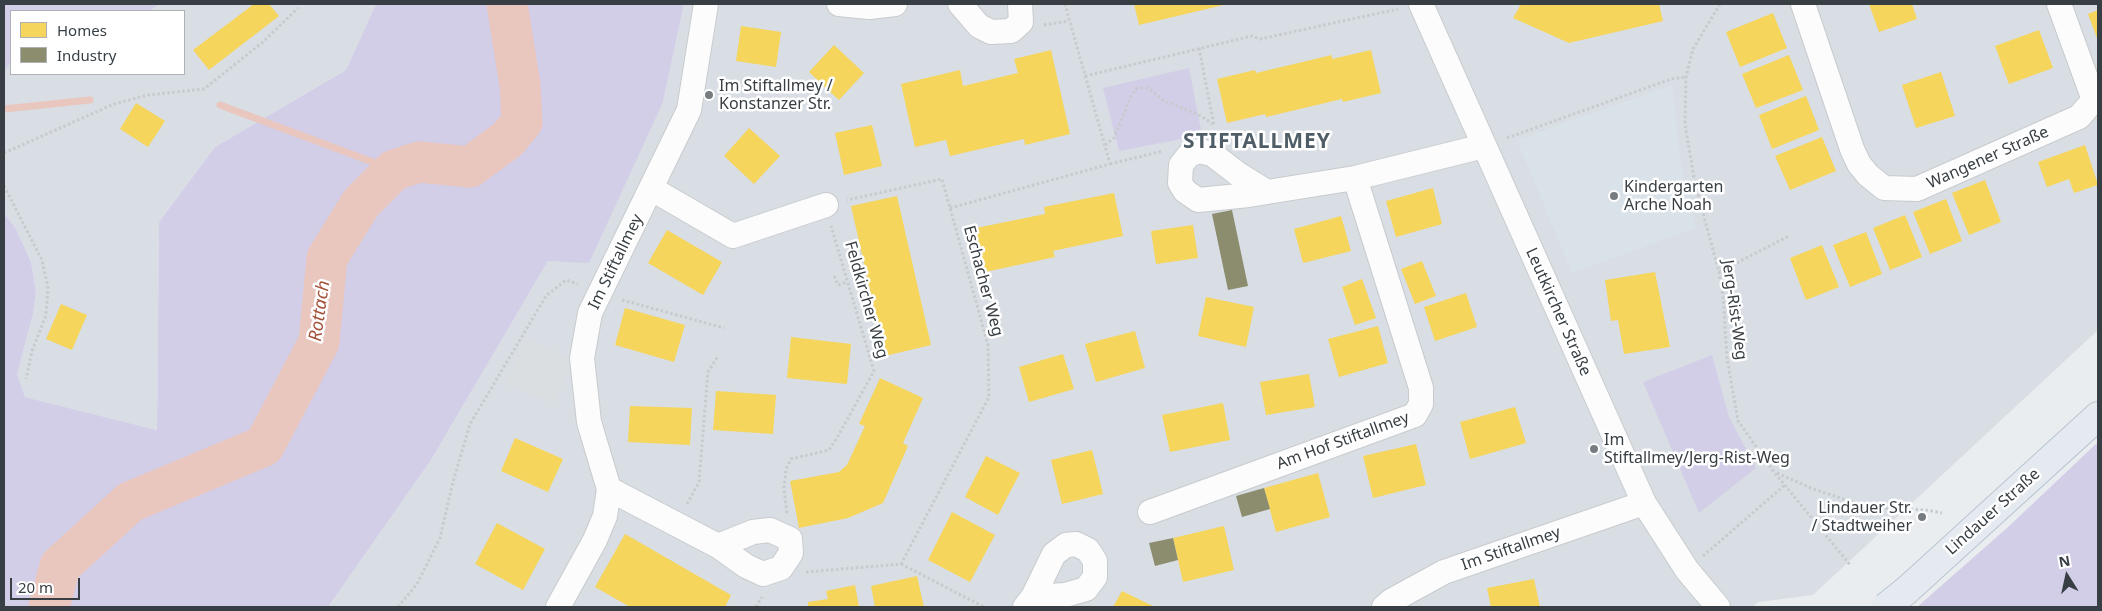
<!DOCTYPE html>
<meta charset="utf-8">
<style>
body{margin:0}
#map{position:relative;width:2102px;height:611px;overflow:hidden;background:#eaedef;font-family:"Noto Sans",sans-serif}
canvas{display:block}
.frame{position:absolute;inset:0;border:5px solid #373f44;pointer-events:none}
.legend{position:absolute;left:10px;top:10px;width:175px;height:65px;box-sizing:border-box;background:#fff;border:1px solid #afb2b4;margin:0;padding:6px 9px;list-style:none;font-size:15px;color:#373f44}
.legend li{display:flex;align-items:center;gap:10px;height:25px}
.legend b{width:25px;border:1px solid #afb2b4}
.north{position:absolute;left:2042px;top:551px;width:50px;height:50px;-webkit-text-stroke:4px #fff;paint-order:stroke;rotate:350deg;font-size:14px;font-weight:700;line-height:20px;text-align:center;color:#373f44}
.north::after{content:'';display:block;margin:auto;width:18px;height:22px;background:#373f44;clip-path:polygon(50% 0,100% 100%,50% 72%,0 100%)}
.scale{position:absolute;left:10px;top:578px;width:70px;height:22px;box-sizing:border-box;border:2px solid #373f44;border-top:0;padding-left:6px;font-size:15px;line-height:18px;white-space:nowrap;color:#373f44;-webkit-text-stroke:4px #fff;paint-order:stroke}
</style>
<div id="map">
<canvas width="2102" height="611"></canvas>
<div class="frame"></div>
<ul class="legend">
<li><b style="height:14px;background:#f6d55c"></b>Homes</li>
<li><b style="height:14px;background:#8c8c6e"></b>Industry</li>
</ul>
<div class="north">N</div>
<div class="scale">20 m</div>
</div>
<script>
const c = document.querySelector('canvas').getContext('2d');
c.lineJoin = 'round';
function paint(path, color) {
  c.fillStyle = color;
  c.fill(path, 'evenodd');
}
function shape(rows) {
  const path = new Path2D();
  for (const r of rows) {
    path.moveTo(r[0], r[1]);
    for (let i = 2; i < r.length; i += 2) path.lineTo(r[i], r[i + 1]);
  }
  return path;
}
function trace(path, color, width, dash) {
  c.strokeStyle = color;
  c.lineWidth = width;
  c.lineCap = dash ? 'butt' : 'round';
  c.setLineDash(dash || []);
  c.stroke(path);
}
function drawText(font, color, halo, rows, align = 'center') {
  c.font = font + ' "Noto Sans",sans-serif';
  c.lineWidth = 5;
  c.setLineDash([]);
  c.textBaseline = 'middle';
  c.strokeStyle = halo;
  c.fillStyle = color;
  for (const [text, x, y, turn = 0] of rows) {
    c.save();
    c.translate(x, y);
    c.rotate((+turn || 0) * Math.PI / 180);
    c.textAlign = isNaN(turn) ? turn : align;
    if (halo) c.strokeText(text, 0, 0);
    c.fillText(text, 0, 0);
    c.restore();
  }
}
paint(shape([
 [160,4,376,4,346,70,215,147,159,222,157,430,25,397,17,374,33,314,36,291,31,262,16,229,4,213,4,73,11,62,11,74,184,74,184,11,149,11],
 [684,4,2098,4,2098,330,1813,595,1759,602,1752,607,328,607,431,460,548,261,663,102]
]), '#d8dee3');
paint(shape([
 [1672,85,1681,164,1696,228,1572,273,1517,140]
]), '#dae2e9');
paint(shape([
 [4,4,160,4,149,11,11,11,11,62,4,73],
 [376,4,684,4,663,102,589,263,548,261,431,460,328,607,4,607,4,213,16,229,31,262,36,291,33,314,17,374,25,397,157,430,159,222,215,147,346,70],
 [1189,68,1202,135,1119,151,1103,88],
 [1712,355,1729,417,1756,468,1699,513,1643,382],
 [2098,442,2098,607,1917,607,2007,528]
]), '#d2cee8');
paint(shape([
 [526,339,573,360,554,404,506,383]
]), '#dbdee0');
paint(shape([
 [254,4,269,4,279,16,209,70,193,50],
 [1134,4,1228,4,1139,25],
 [1521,4,1659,4,1663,21,1569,43,1513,18],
 [1869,4,1912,4,1917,19,1879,32],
 [2098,10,2098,41,2088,14],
 [1773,13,1787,48,1740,67,1726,32],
 [741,26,781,32,776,67,736,61],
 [2039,30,2053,68,2009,84,1995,46],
 [834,45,864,73,839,100,809,72],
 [1051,50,1070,134,1025,145,1024,139,950,156,946,140,915,147,901,84,960,70,963,86,1018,73,1014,59],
 [1371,50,1381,93,1343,102,1342,99,1266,117,1265,114,1227,123,1217,79,1255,70,1256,73,1332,55,1332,59],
 [1789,55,1803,90,1756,108,1742,74],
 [1941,72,1955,116,1916,128,1902,85],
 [1806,96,1819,130,1772,149,1759,115],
 [136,103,165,121,148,147,120,129],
 [872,125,882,166,844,175,835,133],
 [749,128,780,156,754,184,724,156],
 [1822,137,1836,171,1790,190,1775,156],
 [2085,145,2098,185,2074,193,2069,179,2047,187,2038,162],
 [1985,180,2001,222,1969,235,1952,193],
 [1433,188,1442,224,1396,237,1386,201],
 [1114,193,1123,236,1053,251,1055,257,985,272,976,228,1045,214,1044,207],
 [897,196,931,345,885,356,851,206],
 [1946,199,1962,241,1930,254,1913,212],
 [1905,215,1922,257,1890,270,1873,228],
 [1341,216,1351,251,1303,263,1294,229],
 [1193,225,1198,258,1156,264,1151,231],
 [667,230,722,262,703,295,648,263],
 [1866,232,1882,274,1850,287,1833,245],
 [1822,245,1839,287,1806,300,1790,258],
 [1422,261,1436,296,1415,304,1401,269],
 [1655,272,1670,347,1624,354,1618,320,1611,321,1605,280],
 [1362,279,1376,318,1355,325,1342,287],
 [1466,293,1477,327,1435,341,1424,307],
 [1206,297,1254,307,1246,347,1198,336],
 [61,304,87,315,72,350,46,339],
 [625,308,685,325,674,362,615,345],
 [1378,326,1388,363,1339,377,1328,339],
 [1135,331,1145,368,1096,382,1085,344],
 [791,337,851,344,847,384,787,378],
 [1063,354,1074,389,1029,402,1019,367],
 [1309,374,1315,407,1266,415,1260,382],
 [880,378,923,398,903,443,908,446,883,503,848,518,799,528,790,481,839,472,847,465,865,426,859,424],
 [716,391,776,395,773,434,713,430],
 [1223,403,1230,440,1170,452,1162,415],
 [630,406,692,408,690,445,628,442],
 [1515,407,1526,443,1470,459,1460,422],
 [515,438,563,459,548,492,501,471],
 [1416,444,1426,485,1373,498,1363,456],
 [1092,450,1103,494,1062,504,1051,460],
 [986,456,1020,473,998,515,965,497],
 [1318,473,1330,517,1276,532,1264,488],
 [952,512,995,535,970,582,928,560],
 [497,523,545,549,523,590,475,564],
 [1224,526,1234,570,1183,582,1173,538],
 [625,534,731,595,725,607,630,607,595,587],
 [917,576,924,607,875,607,871,586],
 [1534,579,1540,607,1491,607,1487,588],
 [855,585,859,607,808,607,808,602,828,599,826,591],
 [1122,591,1155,607,1113,607]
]), '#f6d55c');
paint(shape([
 [1232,210,1248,286,1228,290,1212,214],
 [1264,488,1270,509,1242,517,1236,496],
 [1173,538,1178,560,1155,566,1149,543]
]), '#8c8c6e');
trace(shape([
 [220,105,394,170],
 [4,109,90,100]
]), '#e9c6be', 7);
trace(shape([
 [49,607,60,566,130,502,264,446,319,342,327,258,361,203,394,170,419,162,470,167,508,139,522,122,520,85,507,4]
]), '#e9c6be', 41);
const minor = shape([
 [839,4,869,7,895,4],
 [960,4,979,26,991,32,1011,31,1021,22,1020,4],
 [1421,4,1644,503,1687,570,1718,607],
 [1803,4,1852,149,1859,164,1868,175,1884,188,1917,189,2079,117,2094,100,2059,4],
 [652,189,733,236,826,205],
 [1267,192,1238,174,1212,154,1199,151,1189,155,1181,165,1180,183,1185,191,1198,200,1249,195,1267,192,1355,178,1484,146],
 [609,489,718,546,746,566,763,574,781,568,791,553,790,539,770,530,753,532,718,546],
 [1150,512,1415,415,1421,404,1421,388,1355,178],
 [558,607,595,540,605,516,609,489,589,422,582,358,590,313,689,110,706,4],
 [1025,607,1033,597,1054,554,1066,545,1076,544,1088,550,1095,561,1095,577,1086,589,1065,595,1033,597],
 [1384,607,1391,601,1444,572,1644,503]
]);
const major = shape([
 [1907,590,2098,416]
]);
trace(minor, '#c8cbcd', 26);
trace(major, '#b9c5d0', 30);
trace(shape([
 [1720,4,1693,49,1686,77,1685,124,1695,183,1719,272,1723,295,1727,358,1738,421,1774,472,1851,566],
 [1044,25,1069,21],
 [1199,48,1214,125],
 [1085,76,1252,36,1260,39,1398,9],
 [1507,138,1671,79,1686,77],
 [1105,145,1114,138,1131,96,1136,89,1142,88,1148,88,1163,100,1201,116,1214,125],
 [4,153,114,104,148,95,204,89,263,42,298,8],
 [1110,164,1163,151],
 [4,186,42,260,48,288,46,315,32,351,26,379],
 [950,208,1110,164,1065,4],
 [1719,272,1789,236],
 [834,276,838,285,847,282],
 [622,300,724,328],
 [1777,473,1813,489,1871,508,1926,510,1942,513],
 [687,504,699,482,708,372,718,356],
 [787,513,784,489,786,469,791,459,829,450,837,438,874,371,831,226],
 [1703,556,1786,484],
 [901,564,984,607],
 [806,572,901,564,989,397,988,345,942,179,847,200],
 [398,607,417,584,440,538,453,482,470,424,546,296,566,280,578,284],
 [756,607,762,597]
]), '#c7cbcd', 3, [2.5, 2.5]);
trace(minor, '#fcfcfd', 24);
trace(major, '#e4eaf0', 28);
const majorBridge = shape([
 [1886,607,1907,590]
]);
trace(majorBridge, '#b9c5d0', 30, []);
trace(majorBridge, '#e4eaf0', 28);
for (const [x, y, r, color] of [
 [709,95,5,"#767c80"],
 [1614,196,5,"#767c80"],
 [1594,449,5,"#767c80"],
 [1922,517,5,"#767c80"]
]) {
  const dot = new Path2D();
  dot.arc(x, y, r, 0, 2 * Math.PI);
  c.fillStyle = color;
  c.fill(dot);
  trace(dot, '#fff', 2);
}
drawText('16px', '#373f44', '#fff', [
 ["Im Stiftallmey /",719,86],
 ["Konstanzer Str.",719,104],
 ["Kindergarten",1624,187],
 ["Arche Noah",1624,205],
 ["Im",1604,440],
 ["Stiftallmey/Jerg-Rist-Weg",1604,458],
 ["Lindauer Str.",1912,508,"right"],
 ["/ Stadtweiher",1912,526,"right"]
], 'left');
drawText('16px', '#373f44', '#fff', [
 ["Wangener Straße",1988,158,-24],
 ["Im Stiftallmey",616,262,-64],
 ["Eschacher Weg",983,281,75],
 ["Feldkircher Weg",866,300,74],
 ["Jerg-Rist-Weg",1734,310,82],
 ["Leutkircher Straße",1558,312,66],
 ["Am Hof Stiftallmey",1343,441,-20],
 ["Lindauer Straße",1993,512,-42],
 ["Im Stiftallmey",1511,549,-19]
]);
drawText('italic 18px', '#a5523b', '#fff', [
 ["Rottach",320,311,-82]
]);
c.letterSpacing = '1px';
drawText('bold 21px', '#4f5d66', '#fff', [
 ["STIFTALLMEY",1257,142]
]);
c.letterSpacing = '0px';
</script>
